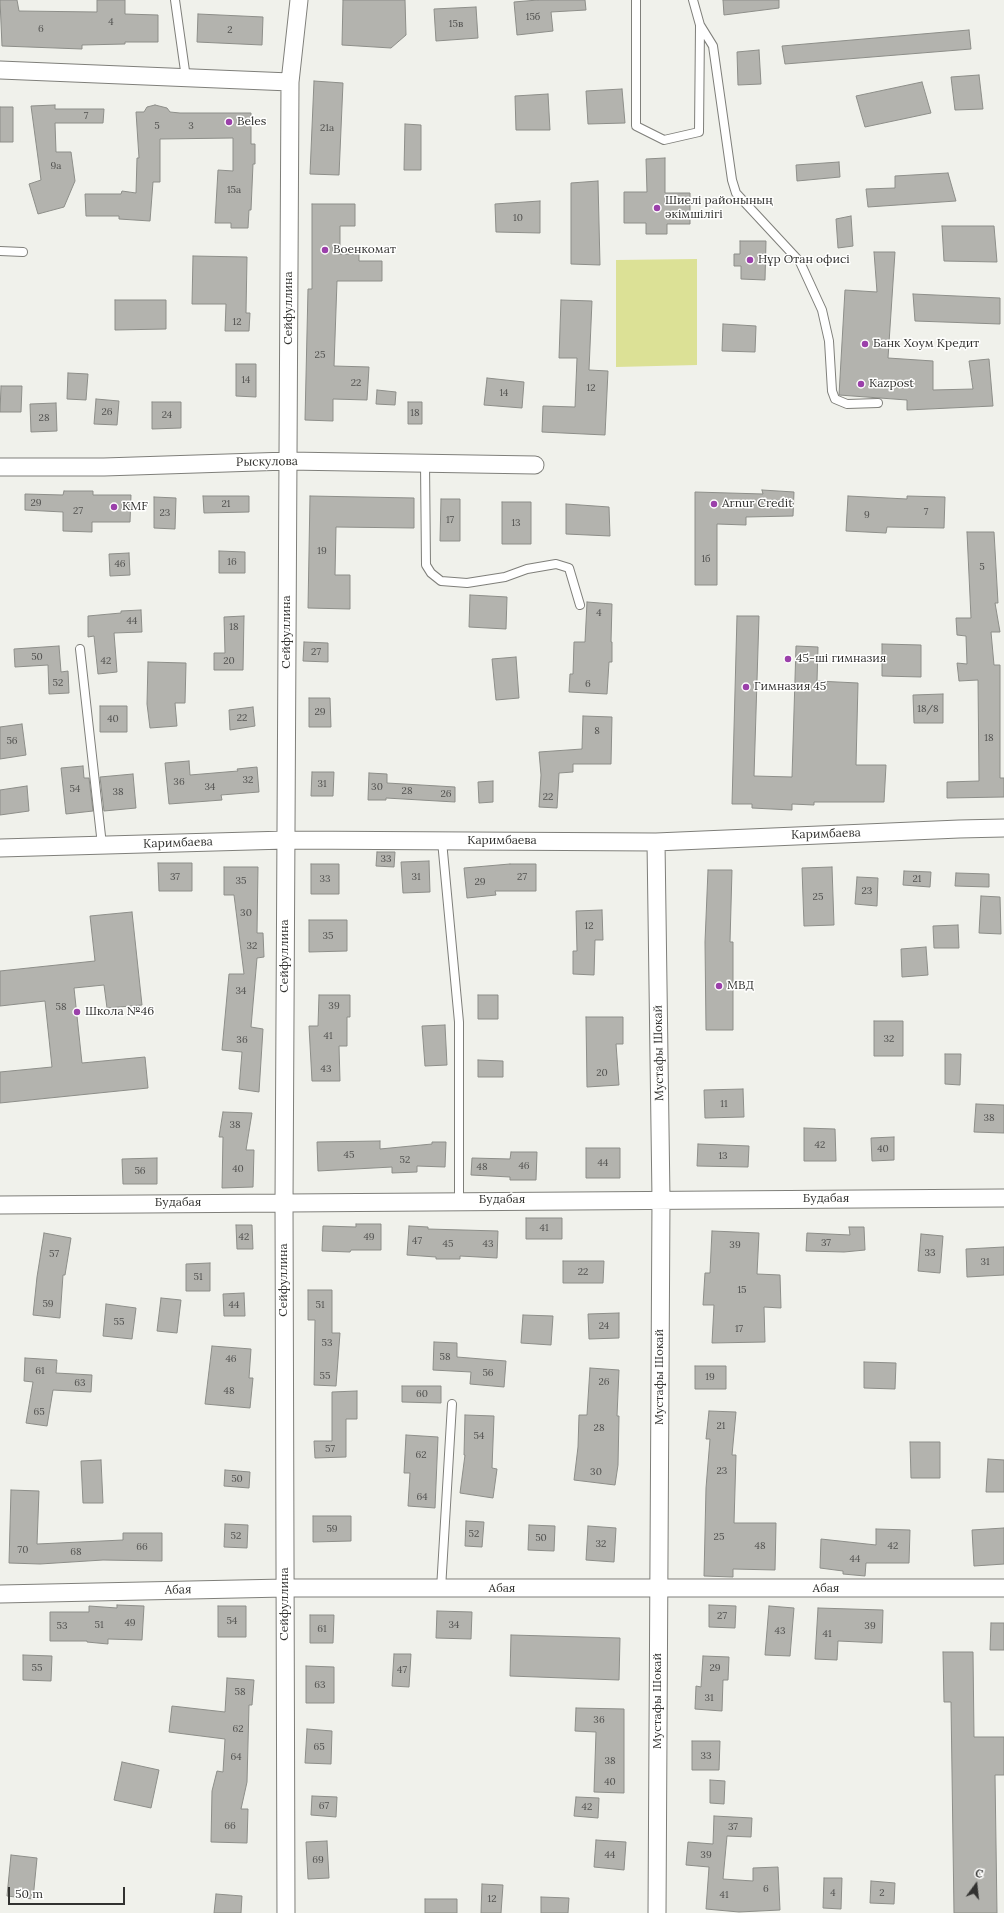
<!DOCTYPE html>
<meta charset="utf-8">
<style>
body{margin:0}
#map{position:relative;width:1004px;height:1913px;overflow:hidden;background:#f0f1eb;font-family:Lora,serif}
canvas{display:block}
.north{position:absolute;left:956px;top:1865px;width:40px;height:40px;-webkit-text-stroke:3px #fffffe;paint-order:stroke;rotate:15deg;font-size:11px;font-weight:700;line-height:16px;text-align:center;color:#323230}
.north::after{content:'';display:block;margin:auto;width:14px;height:18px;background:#323230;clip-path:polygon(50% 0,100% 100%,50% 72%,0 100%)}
.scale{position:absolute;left:8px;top:1887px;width:117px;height:18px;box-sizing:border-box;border:2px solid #323230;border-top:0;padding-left:5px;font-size:12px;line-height:14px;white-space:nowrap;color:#323230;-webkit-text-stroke:3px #fffffe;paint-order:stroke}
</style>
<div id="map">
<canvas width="1004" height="1913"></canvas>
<div class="north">С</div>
<div class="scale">50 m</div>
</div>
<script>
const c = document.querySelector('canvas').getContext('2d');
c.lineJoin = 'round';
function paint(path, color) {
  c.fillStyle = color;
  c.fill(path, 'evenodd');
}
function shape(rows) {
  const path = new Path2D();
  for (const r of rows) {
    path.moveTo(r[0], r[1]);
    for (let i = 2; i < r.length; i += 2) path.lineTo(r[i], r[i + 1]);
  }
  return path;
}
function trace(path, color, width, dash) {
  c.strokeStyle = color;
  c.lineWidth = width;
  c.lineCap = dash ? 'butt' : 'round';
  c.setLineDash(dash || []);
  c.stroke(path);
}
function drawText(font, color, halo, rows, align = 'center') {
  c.font = font + ' Lora,serif';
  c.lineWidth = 3;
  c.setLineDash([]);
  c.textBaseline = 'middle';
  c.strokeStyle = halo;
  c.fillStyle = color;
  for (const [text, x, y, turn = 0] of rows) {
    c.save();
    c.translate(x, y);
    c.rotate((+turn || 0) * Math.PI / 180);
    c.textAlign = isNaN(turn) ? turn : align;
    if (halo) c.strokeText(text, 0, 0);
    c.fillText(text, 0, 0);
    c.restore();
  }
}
paint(shape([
 [697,259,697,365,616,367,616,260]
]), '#dce196');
const building = shape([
 [0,0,17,0,19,11,97,12,97,0,125,0,125,14,158,15,158,42,125,42,125,44,82,45,82,49,2,46,0,0],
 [343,0,405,0,406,35,391,48,342,45,343,0],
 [538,0,585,0,586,10,551,12,553,31,517,35,514,2,538,0],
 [723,0,779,0,779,8,724,15,723,0],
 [476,7,478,38,436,41,434,9,476,7],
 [198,14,263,17,262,45,197,42,198,14],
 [969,30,971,49,785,64,782,46,969,30],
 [759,50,761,84,738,85,737,52,759,50],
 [979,75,983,109,955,110,951,77,979,75],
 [314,81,343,83,339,175,310,174,314,81],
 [922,82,931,113,865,127,856,96,922,82],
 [622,89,625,123,588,124,586,91,622,89],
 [548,94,550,130,516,130,515,96,548,94],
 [55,105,55,109,104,109,103,123,55,123,56,152,71,152,75,181,64,207,38,214,29,184,41,180,31,106,55,105],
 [155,105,167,108,170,112,180,113,251,113,251,144,255,144,255,164,253,164,251,210,249,210,248,228,231,228,231,223,215,223,218,170,233,171,233,138,160,139,160,182,153,182,150,221,119,219,119,216,86,216,85,194,121,194,122,191,136,193,137,158,139,158,136,112,144,112,147,107,155,105],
 [0,107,13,107,13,142,0,142,0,107],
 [405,124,421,125,421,170,404,170,405,124],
 [665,158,665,193,690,193,690,224,667,224,667,234,646,234,646,223,624,223,624,192,647,192,646,159,665,158],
 [839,162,840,177,797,181,796,165,839,162],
 [948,173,956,201,868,207,866,189,895,188,895,176,948,173],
 [598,181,600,265,571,264,571,183,598,181],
 [540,201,540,233,496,232,495,204,540,201],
 [312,204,355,204,355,226,340,226,340,254,359,254,359,261,382,261,382,281,337,281,334,366,369,367,367,400,333,399,333,421,305,420,308,289,312,289,312,204],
 [851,216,853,246,838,248,836,219,851,216],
 [942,226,994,226,997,262,944,261,942,226],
 [740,241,766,241,765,280,741,279,741,266,734,266,734,254,740,254,740,241],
 [874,252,895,252,888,358,933,361,933,390,973,389,969,361,989,359,993,406,907,410,907,400,839,395,845,290,877,292,874,252],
 [193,256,247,257,246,313,250,313,249,331,225,331,226,304,192,304,193,256],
 [913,294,1000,298,1000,324,915,321,913,294],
 [115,300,166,300,166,329,115,330,115,300],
 [561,300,592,301,589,370,608,371,605,435,542,432,543,406,575,407,577,358,559,358,561,300],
 [723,324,756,326,755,352,722,351,723,324],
 [236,364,256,364,256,397,236,396,236,364],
 [68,373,88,374,86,400,67,399,68,373],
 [487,378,524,382,522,408,484,405,487,378],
 [1,386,22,386,21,412,0,412,1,386],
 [377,390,396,392,395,405,376,404,377,390],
 [96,399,119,401,117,425,94,424,96,399],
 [152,402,181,402,181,428,152,429,152,402],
 [408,402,422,402,422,424,408,424,408,402],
 [56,403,57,431,31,432,30,404,56,403],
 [762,490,794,492,793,516,746,517,746,525,717,524,717,585,695,585,695,492,763,494,762,490],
 [64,491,93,491,93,495,131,495,130,522,92,522,92,532,63,531,63,512,25,510,25,494,63,495,64,491],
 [203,496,249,496,249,512,204,513,203,496],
 [310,496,414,498,414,528,336,527,335,575,350,575,350,609,308,608,310,496],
 [848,496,907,499,907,496,945,497,944,528,887,527,886,533,846,531,848,496],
 [154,497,176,498,175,529,154,528,154,497],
 [441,499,460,499,460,541,440,541,441,499],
 [502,502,531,502,531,544,502,544,502,502],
 [566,504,609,507,610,536,566,534,566,504],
 [967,532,994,532,998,603,995,603,1000,632,991,632,994,665,1000,665,1000,778,1004,778,1004,797,947,798,947,782,979,781,978,680,959,681,957,663,967,664,966,636,957,635,956,618,971,618,967,532],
 [219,551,245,552,245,573,219,573,219,551],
 [129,553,130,575,110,576,109,554,129,553],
 [470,595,507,597,506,629,469,627,470,595],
 [587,602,612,604,611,642,612,642,612,662,609,662,607,694,569,692,570,674,573,674,574,642,585,642,587,602],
 [141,610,142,632,114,633,117,672,98,674,94,636,88,637,88,616,121,613,121,611,141,610],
 [244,616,243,670,214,670,214,653,225,653,224,617,244,616],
 [737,616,759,616,754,776,792,777,796,646,818,647,817,681,858,683,856,765,886,765,884,802,814,802,814,805,792,804,792,810,752,808,752,804,732,804,737,616],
 [304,642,328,643,328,662,303,661,304,642],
 [882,644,921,645,921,677,882,676,882,644],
 [59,646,61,672,68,671,69,693,49,694,48,665,15,667,14,649,59,646],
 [516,657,519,698,496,700,492,659,516,657],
 [148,662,186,663,185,703,175,703,177,726,150,728,147,704,148,662],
 [943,694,943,723,914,723,913,695,943,694],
 [309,698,330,698,331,727,309,727,309,698],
 [100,706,127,706,127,732,100,732,100,706],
 [253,707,255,726,230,730,229,710,253,707],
 [583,716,612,717,611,764,573,764,573,772,559,773,557,808,539,807,541,775,539,752,582,749,583,716],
 [22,724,26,755,0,759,0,727,22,724],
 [189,761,190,775,238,771,237,769,257,767,259,792,221,795,222,800,169,804,165,763,189,761],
 [83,766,84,778,89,778,93,811,66,814,61,768,83,766],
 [312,772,334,772,333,796,311,796,312,772],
 [369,773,387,774,387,783,455,787,455,802,386,798,386,800,368,800,369,773],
 [133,774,136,808,104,811,100,777,133,774],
 [493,781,493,802,479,803,478,782,493,781],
 [27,786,29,811,0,815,0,790,27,786],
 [377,852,395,852,394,867,376,866,377,852],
 [429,861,430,892,403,893,401,862,429,861],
 [158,863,192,863,192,891,159,891,158,863],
 [311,864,339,864,339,894,311,894,311,864],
 [510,864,536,864,536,891,495,891,496,895,467,898,464,868,510,864],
 [224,867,258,867,257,933,263,933,264,957,257,958,251,1027,263,1029,259,1092,239,1089,242,1052,222,1050,229,974,244,974,234,895,224,895,224,867],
 [832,867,834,925,804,926,802,868,832,867],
 [708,870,732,870,730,942,733,942,733,1030,706,1030,705,942,708,870],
 [904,871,931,872,930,887,903,885,904,871],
 [956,873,989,874,989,887,955,886,956,873],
 [857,877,878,878,877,906,855,904,857,877],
 [981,896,1000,897,1001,934,979,933,981,896],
 [602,910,603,940,595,940,594,975,573,974,573,951,577,951,576,911,602,910],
 [132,912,142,1005,107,1008,104,985,74,988,82,1063,145,1057,148,1088,0,1103,0,1072,52,1067,45,1001,0,1006,0,971,95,961,90,916,132,912],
 [309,920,347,920,347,951,309,952,309,920],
 [958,925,959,948,934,948,933,926,958,925],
 [926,947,928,975,902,977,901,949,926,947],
 [319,995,350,995,350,1017,347,1017,347,1046,339,1046,340,1081,312,1081,309,1026,318,1026,319,995],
 [478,995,498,995,498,1019,478,1019,478,995],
 [586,1017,623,1017,623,1044,616,1044,619,1085,587,1087,586,1017],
 [874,1021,903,1021,903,1056,874,1056,874,1021],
 [445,1025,447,1065,425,1066,422,1026,445,1025],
 [945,1054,961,1054,960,1085,945,1084,945,1054],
 [478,1060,503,1061,503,1077,478,1077,478,1060],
 [743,1089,744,1117,705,1118,704,1090,743,1089],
 [976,1104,1004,1105,1004,1133,974,1132,976,1104],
 [223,1112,252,1113,246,1150,254,1150,253,1187,222,1188,223,1137,219,1137,223,1112],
 [804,1128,835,1129,836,1161,804,1161,804,1128],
 [894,1137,894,1160,872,1161,871,1138,894,1137],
 [380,1141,380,1149,432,1144,432,1142,446,1142,445,1167,417,1166,417,1172,392,1173,392,1167,318,1171,317,1142,380,1141],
 [698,1144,749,1146,748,1167,697,1166,698,1144],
 [586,1148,620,1148,620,1178,586,1178,586,1148],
 [511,1152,537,1152,536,1180,510,1180,510,1177,471,1175,472,1158,510,1159,511,1152],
 [157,1158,157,1184,123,1184,122,1159,157,1158],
 [526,1218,562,1218,562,1239,526,1239,526,1218],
 [356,1224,381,1224,381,1250,351,1250,350,1252,322,1251,323,1226,356,1227,356,1224],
 [236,1225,252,1225,253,1249,237,1249,236,1225],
 [409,1226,428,1227,428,1229,498,1231,497,1258,460,1256,460,1259,436,1259,436,1257,407,1255,409,1226],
 [849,1227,864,1227,865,1250,844,1252,806,1251,807,1233,850,1235,849,1227],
 [712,1231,759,1233,757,1274,780,1275,781,1308,764,1307,765,1342,712,1343,714,1305,703,1305,705,1273,710,1273,712,1231],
 [44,1233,71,1238,65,1275,63,1275,60,1318,33,1315,37,1277,44,1233],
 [921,1234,943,1236,940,1273,918,1271,921,1234],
 [1004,1247,1004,1275,967,1277,966,1249,1004,1247],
 [563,1261,604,1261,603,1283,563,1283,563,1261],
 [210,1263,210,1291,186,1291,186,1264,210,1263],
 [308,1290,332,1290,332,1333,340,1333,336,1386,314,1385,315,1320,308,1320,308,1290],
 [244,1293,245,1316,224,1316,223,1294,244,1293],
 [161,1298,181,1300,177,1333,157,1331,161,1298],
 [106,1304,136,1308,132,1339,103,1336,106,1304],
 [619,1313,619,1338,589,1339,588,1314,619,1313],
 [523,1315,553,1316,551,1345,521,1343,523,1315],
 [434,1342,457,1343,457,1357,506,1361,504,1387,470,1384,471,1372,433,1370,434,1342],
 [212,1346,251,1349,249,1378,253,1378,250,1408,205,1404,212,1346],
 [25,1358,57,1360,56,1373,92,1375,91,1392,53,1390,47,1426,26,1423,33,1382,24,1381,25,1358],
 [864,1362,896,1363,895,1389,864,1388,864,1362],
 [695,1366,726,1366,726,1389,695,1389,695,1366],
 [590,1368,619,1370,617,1416,619,1416,618,1465,615,1485,574,1480,578,1447,579,1415,587,1415,590,1368],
 [402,1386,441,1386,441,1403,402,1402,402,1386],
 [357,1391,357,1419,346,1419,346,1457,315,1458,314,1441,332,1441,332,1392,357,1391],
 [709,1411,736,1412,732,1455,736,1455,734,1523,776,1523,775,1570,733,1569,733,1577,704,1576,706,1488,710,1439,706,1439,709,1411],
 [465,1415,494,1416,492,1468,497,1469,493,1498,460,1493,465,1455,464,1455,465,1415],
 [406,1435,438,1437,435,1508,408,1506,410,1473,404,1473,406,1435],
 [910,1442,940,1442,940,1478,911,1478,910,1442],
 [988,1459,1004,1460,1004,1492,986,1492,988,1459],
 [101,1460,103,1503,83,1503,81,1461,101,1460],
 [225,1470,250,1472,249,1488,224,1486,225,1470],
 [11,1490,39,1491,37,1544,123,1540,123,1533,162,1533,162,1561,103,1560,40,1564,9,1563,11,1490],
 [313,1516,351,1516,351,1541,313,1542,313,1516],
 [466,1521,484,1522,482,1547,465,1546,466,1521],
 [225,1524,248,1525,247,1548,224,1547,225,1524],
 [529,1525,555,1526,554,1551,528,1550,529,1525],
 [588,1526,616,1528,614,1562,586,1560,588,1526],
 [1004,1528,1004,1564,974,1566,972,1530,1004,1528],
 [876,1529,910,1530,909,1563,866,1563,865,1576,843,1574,843,1571,820,1568,821,1539,876,1545,876,1529],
 [117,1605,144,1606,142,1640,108,1639,108,1644,87,1642,87,1641,50,1641,50,1612,89,1612,89,1606,117,1608,117,1605],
 [709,1605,736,1606,735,1628,709,1627,709,1605],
 [218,1606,246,1606,246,1637,218,1637,218,1606],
 [769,1606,794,1608,790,1656,765,1655,769,1606],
 [818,1608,883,1610,882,1643,838,1641,837,1660,815,1659,818,1608],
 [437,1611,472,1612,471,1639,436,1638,437,1611],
 [310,1615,334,1615,333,1643,310,1643,310,1615],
 [991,1623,1004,1623,1004,1650,990,1650,991,1623],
 [511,1635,620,1638,619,1680,510,1676,511,1635],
 [943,1652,973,1652,974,1737,1004,1737,1004,1775,995,1775,997,1913,954,1913,951,1702,944,1702,943,1652],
 [394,1654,411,1654,409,1687,392,1686,394,1654],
 [23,1655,52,1656,51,1681,23,1680,23,1655],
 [703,1656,729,1657,728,1680,723,1680,722,1711,695,1709,696,1686,701,1687,703,1656],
 [306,1666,334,1667,334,1703,306,1703,306,1666],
 [227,1678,254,1680,252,1705,249,1705,247,1782,241,1809,248,1809,247,1843,211,1842,212,1791,217,1771,223,1772,225,1739,169,1732,172,1706,225,1712,227,1678],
 [576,1708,624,1709,624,1793,594,1792,596,1732,575,1731,576,1708],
 [307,1729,332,1731,331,1764,305,1763,307,1729],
 [692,1741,720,1741,719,1770,692,1770,692,1741],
 [122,1762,159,1770,151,1808,114,1800,122,1762],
 [710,1780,725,1781,724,1804,710,1803,710,1780],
 [312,1796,337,1797,336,1817,311,1815,312,1796],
 [576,1797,599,1798,598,1818,574,1816,576,1797],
 [714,1816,752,1818,751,1837,727,1836,723,1879,753,1881,753,1868,778,1867,780,1910,739,1912,706,1909,709,1867,686,1865,688,1842,713,1844,714,1816],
 [596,1840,626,1842,624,1870,594,1867,596,1840],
 [327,1841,329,1878,308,1879,306,1842,327,1841],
 [11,1855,37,1858,33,1899,7,1896,11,1855],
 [824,1878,842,1878,841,1909,823,1908,824,1878],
 [871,1881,895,1883,894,1904,870,1903,871,1881],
 [482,1884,503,1885,501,1913,481,1913,482,1884],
 [216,1894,242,1896,241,1913,214,1913,216,1894],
 [541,1897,569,1898,568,1913,541,1913,541,1897],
 [425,1899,457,1899,457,1913,425,1913,425,1899]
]);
paint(building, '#b3b3ae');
trace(building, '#8d8e89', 1);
const service = shape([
 [175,0,186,78],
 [636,0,636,126,664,140,699,132,700,26],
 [693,0,700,25,713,46,732,180,736,193,800,262,822,310,829,341,832,391,835,399,847,404,878,403],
 [0,251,23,252],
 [425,463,426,565,431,573,441,581,467,583,505,577,527,569,556,564,569,568,580,605],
 [80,649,102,845],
 [442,841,459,1022,459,1201],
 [441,1589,452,1404]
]);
const minor = shape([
 [0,70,290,82],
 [0,467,104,467,288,461,535,465],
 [656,842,661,1199,657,1913],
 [0,848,286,840,656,842,959,829,1004,828],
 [0,1205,1004,1198],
 [0,1594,285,1588,1004,1588],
 [286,1913,284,1202,290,82,299,0]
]);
trace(service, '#7f7f7a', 10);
trace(minor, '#7f7f7a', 19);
trace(service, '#fff', 8);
trace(minor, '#fff', 17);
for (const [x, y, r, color] of [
 [229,122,4,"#9b40aa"],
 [657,208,4,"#9b40aa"],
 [325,250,4,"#9b40aa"],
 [750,260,4,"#9b40aa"],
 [865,344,4,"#9b40aa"],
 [861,384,4,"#9b40aa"],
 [714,504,4,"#9b40aa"],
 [114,507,4,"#9b40aa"],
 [788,659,4,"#9b40aa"],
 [746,687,4,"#9b40aa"],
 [719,986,4,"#9b40aa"],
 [77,1012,4,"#9b40aa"]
]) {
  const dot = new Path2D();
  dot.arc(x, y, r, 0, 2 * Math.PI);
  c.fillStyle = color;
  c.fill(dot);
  trace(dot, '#fffffe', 1.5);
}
drawText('10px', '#525250', null, [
 ["15б",533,17],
 ["4",111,22],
 ["15в",456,24],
 ["6",41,29],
 ["2",230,30],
 ["7",86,116],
 ["5",157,126],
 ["3",191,126],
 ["21а",327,128],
 ["9а",56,166],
 ["15а",234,190],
 ["10",518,218],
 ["12",237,322],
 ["25",320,355],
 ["14",246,380],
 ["22",356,383],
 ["12",591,388],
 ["14",504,393],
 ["26",107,412],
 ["18",415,413],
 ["24",167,415],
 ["28",44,418],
 ["29",36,503],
 ["21",226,504],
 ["27",78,511],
 ["7",926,512],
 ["23",165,513],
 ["9",867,515],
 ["17",450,520],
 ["13",516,523],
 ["19",322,551],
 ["1б",706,559],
 ["16",232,562],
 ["46",120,564],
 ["5",982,567],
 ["4",599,613],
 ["44",132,621],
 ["18",234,627],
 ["27",316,652],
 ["50",37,657],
 ["42",106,661],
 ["20",229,661],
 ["52",58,683],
 ["6",588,684],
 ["18/8",928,709],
 ["29",320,712],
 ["22",242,718],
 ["40",113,719],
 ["8",597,731],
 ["18",989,738],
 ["56",12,741],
 ["32",248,780],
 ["36",179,782],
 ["31",322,784],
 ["34",210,787],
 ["30",377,787],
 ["54",75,789],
 ["28",407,791],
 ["38",118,792],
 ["26",446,794],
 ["22",548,797],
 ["33",386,859],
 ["37",175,877],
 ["31",416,877],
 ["27",522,877],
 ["33",325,879],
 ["21",917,879],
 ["35",241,881],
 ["29",480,882],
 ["23",867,891],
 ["25",818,897],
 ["30",246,913],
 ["12",589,926],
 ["35",328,936],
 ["32",252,946],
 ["34",241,991],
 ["39",334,1006],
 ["58",61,1007],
 ["41",328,1036],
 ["32",889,1039],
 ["36",242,1040],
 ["43",326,1069],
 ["20",602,1073],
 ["11",724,1104],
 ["38",989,1118],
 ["38",235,1125],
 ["42",820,1145],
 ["40",883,1149],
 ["45",349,1155],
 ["13",723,1156],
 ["52",405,1160],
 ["44",603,1163],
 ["46",524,1166],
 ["48",482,1167],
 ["40",238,1169],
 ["56",140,1171],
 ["41",544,1228],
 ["42",244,1237],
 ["49",369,1237],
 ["47",417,1241],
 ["37",826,1243],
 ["45",448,1244],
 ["43",488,1244],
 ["39",735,1245],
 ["33",930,1253],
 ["57",54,1254],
 ["31",985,1262],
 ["22",583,1272],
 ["51",198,1277],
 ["15",742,1290],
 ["59",48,1304],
 ["44",234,1305],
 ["51",320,1305],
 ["55",119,1322],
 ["24",604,1326],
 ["17",739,1329],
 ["53",327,1343],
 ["58",445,1357],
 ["46",231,1359],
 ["61",40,1371],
 ["56",488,1373],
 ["55",325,1376],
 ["19",710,1377],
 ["26",604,1382],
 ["63",80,1383],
 ["48",229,1391],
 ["60",422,1394],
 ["65",39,1412],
 ["21",721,1426],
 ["28",599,1428],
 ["54",479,1436],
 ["57",330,1449],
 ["62",421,1455],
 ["23",722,1471],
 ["30",596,1472],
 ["50",237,1479],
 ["64",422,1497],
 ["59",332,1529],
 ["52",474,1534],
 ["52",236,1536],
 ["25",719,1537],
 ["50",541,1538],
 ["32",601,1544],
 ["48",760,1546],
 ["42",893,1546],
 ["66",142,1547],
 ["70",23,1550],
 ["68",76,1552],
 ["44",855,1559],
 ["27",722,1616],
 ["54",232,1621],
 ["49",130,1623],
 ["51",99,1625],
 ["34",454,1625],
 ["53",62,1626],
 ["39",870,1626],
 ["61",322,1629],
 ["43",780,1631],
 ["41",827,1634],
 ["55",37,1668],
 ["29",715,1668],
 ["47",402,1670],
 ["63",320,1685],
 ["58",240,1692],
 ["31",709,1698],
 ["36",599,1720],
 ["62",238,1729],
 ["65",319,1747],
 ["33",706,1756],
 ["64",236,1757],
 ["38",610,1761],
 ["40",610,1782],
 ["67",324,1806],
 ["42",587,1807],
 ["66",230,1826],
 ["37",733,1827],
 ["44",610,1855],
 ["39",706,1855],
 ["69",318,1860],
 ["6",766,1889],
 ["4",833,1893],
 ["2",882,1893],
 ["41",724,1895],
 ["12",492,1899]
]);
drawText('12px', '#323230', '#fffffe', [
 ["Beles",237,122],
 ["Шиелі районының",665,201],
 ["әкімшілігі",665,215],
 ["Военкомат",333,250],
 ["Нұр Отан офисі",758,260],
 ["Банк Хоум Кредит",873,344],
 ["Kazpost",869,384],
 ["Arnur Credit",722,504],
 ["KMF",122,507],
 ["45-ші гимназия",796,659],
 ["Гимназия 45",754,687],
 ["МВД",727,986],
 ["Школа №46",85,1012]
], 'left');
drawText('12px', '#323230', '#fffffe', [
 ["Сейфуллина",289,308,-90],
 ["Рыскулова",267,462,-1],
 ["Сейфуллина",287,632,-90],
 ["Каримбаева",826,834,-2],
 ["Каримбаева",502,841],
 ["Каримбаева",178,843,-2],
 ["Сейфуллина",285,956,-90],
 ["Мустафы Шокай",659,1053,-91],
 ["Будабая",826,1199],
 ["Будабая",502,1200],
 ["Будабая",178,1203],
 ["Сейфуллина",284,1280,-90],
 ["Мустафы Шокай",660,1377,-90],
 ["Абая",502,1589],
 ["Абая",826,1589],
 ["Абая",178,1590,-1],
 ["Сейфуллина",285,1604,-90],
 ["Мустафы Шокай",658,1701,-90]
]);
</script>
